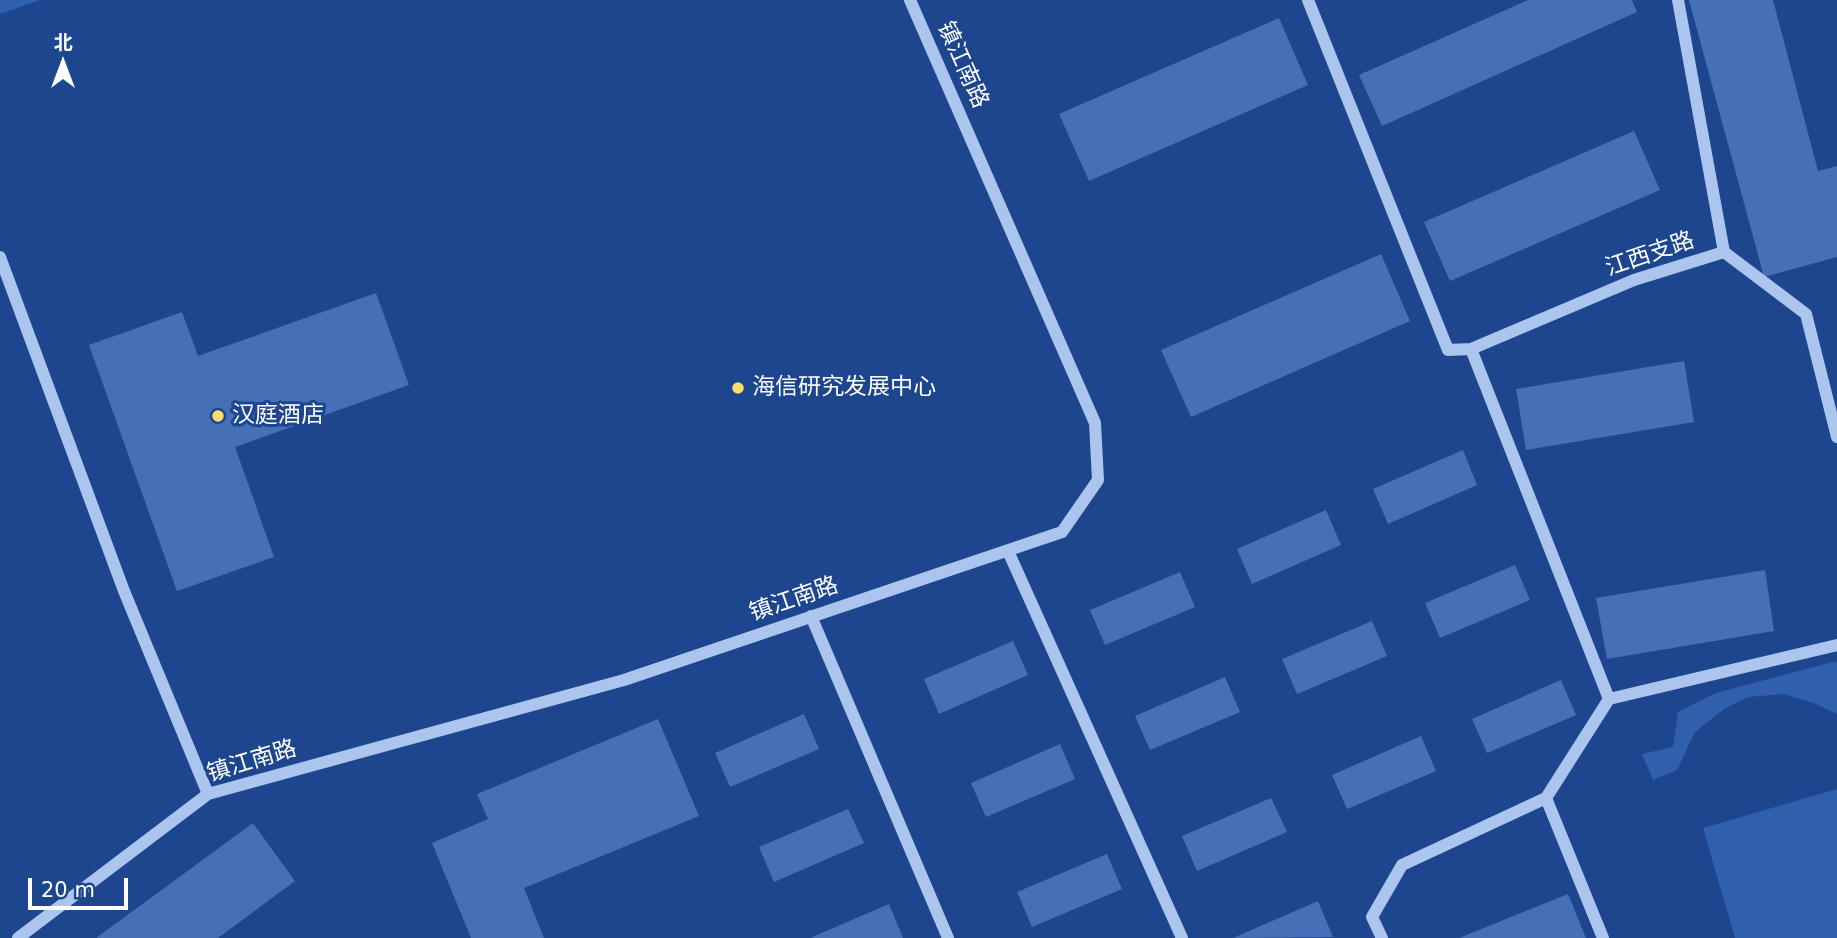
<!DOCTYPE html>
<meta charset="utf-8">
<style>
body{margin:0}
#map{position:relative;width:1837px;height:938px;overflow:hidden;background:#1d468f;font-family:"DejaVu Sans","Noto Sans SC",sans-serif}
canvas{display:block}
.north{position:absolute;left:28px;top:28px;width:70px;height:70px;-webkit-text-stroke:5px #1d468f;paint-order:stroke;rotate:0deg;font-size:19px;font-weight:700;line-height:28px;text-align:center;color:#fff}
.north::after{content:'';display:block;margin:auto;width:24px;height:32px;background:#fff;clip-path:polygon(50% 0,100% 100%,50% 72%,0 100%)}
.scale{position:absolute;left:28px;top:878px;width:100px;height:32px;box-sizing:border-box;border:4px solid #fff;border-top:0;padding-left:9px;font-size:21px;line-height:24px;white-space:nowrap;color:#fff;-webkit-text-stroke:5px #1d468f;paint-order:stroke}
</style>
<div id="map">
<canvas width="1837" height="938"></canvas>
<div class="north">北</div>
<div class="scale">20 m</div>
</div>
<script>
const c = document.querySelector('canvas').getContext('2d');
c.lineJoin = 'round';
function paint(path, color) {
  c.fillStyle = color;
  c.fill(path, 'evenodd');
}
function shape(rows) {
  const path = new Path2D();
  for (const r of rows) {
    path.moveTo(r[0], r[1]);
    for (let i = 2; i < r.length; i += 2) path.lineTo(r[i], r[i + 1]);
  }
  return path;
}
function trace(path, color, width, dash) {
  c.strokeStyle = color;
  c.lineWidth = width;
  c.lineCap = dash ? 'butt' : 'round';
  c.setLineDash(dash || []);
  c.stroke(path);
}
function drawText(font, color, halo, rows, align = 'center') {
  c.font = font + ' "DejaVu Sans","Noto Sans SC",sans-serif';
  c.lineWidth = 6;
  c.setLineDash([]);
  c.textBaseline = 'middle';
  c.strokeStyle = halo;
  c.fillStyle = color;
  for (const [text, x, y, turn = 0] of rows) {
    c.save();
    c.translate(x, y);
    c.rotate((+turn || 0) * Math.PI / 180);
    c.textAlign = isNaN(turn) ? turn : align;
    if (halo) c.strokeText(text, 0, 0);
    c.fillText(text, 0, 0);
    c.restore();
  }
}
paint(shape([
 [0,0,40,0,0,14],
 [1832,662,1837,662,1837,714,1816,704,1784,694,1748,697,1724,709,1695,732,1677,770,1653,780,1642,754,1673,747,1678,712,1716,693],
 [1837,789,1837,938,1735,938,1703,828]
]), '#305fad');
paint(shape([
 [1528,0,1632,0,1637,12,1382,126,1359,75],
 [1689,0,1773,0,1818,171,1837,166,1837,257,1764,277],
 [1279,18,1308,85,1089,181,1059,114],
 [1634,131,1660,190,1450,281,1424,222],
 [1381,254,1410,321,1191,417,1161,350],
 [376,293,409,385,235,447,274,557,177,591,89,345,182,312,198,356],
 [1684,361,1694,422,1526,450,1516,389],
 [1463,450,1477,485,1388,524,1373,489],
 [1326,510,1341,545,1252,584,1237,549],
 [1515,565,1530,600,1440,638,1425,603],
 [1765,570,1774,631,1607,659,1596,598],
 [1180,572,1195,607,1105,645,1090,610],
 [1372,621,1387,656,1297,694,1282,659],
 [1013,641,1028,675,939,714,924,679],
 [1225,677,1240,712,1150,750,1135,716],
 [1561,680,1576,715,1487,753,1472,719],
 [804,714,819,749,730,787,715,753],
 [658,719,699,816,524,888,544,938,471,938,432,843,488,819,477,794],
 [1421,736,1436,771,1347,809,1332,775],
 [1060,744,1075,779,986,817,971,783],
 [1271,798,1287,832,1197,871,1182,836],
 [848,809,864,843,774,882,759,847],
 [253,823,295,881,218,938,96,938],
 [1107,854,1122,889,1032,927,1017,892],
 [1568,894,1586,938,1459,938],
 [1318,901,1333,937,1233,938],
 [889,904,903,938,810,938]
]), '#4570b7');
trace(shape([
 [1308,0,1448,350,1471,349,1634,280,1724,252,1678,0],
 [1724,252,1806,314,1837,437],
 [0,257,124,591,208,794],
 [1471,349,1609,699,1837,645],
 [1008,551,1182,938],
 [811,616,948,938],
 [1546,798,1603,938],
 [18,938,208,794,624,680,1062,532,1098,480,1095,423,910,0],
 [1382,938,1372,917,1402,865,1546,798,1609,699]
]), '#acc5ee', 12);
for (const [x, y, r, color] of [
 [738,388,7,"#fdde6a"],
 [218,416,7,"#fdde6a"]
]) {
  const dot = new Path2D();
  dot.arc(x, y, r, 0, 2 * Math.PI);
  c.fillStyle = color;
  c.fill(dot);
  trace(dot, '#1d468f', 2.5);
}
drawText('23px', '#fff', '#1d468f', [
 ["镇江南路",962,65,66],
 ["江西支路",1650,255,-19],
 ["镇江南路",794,600,-19],
 ["镇江南路",252,762,-17]
]);
drawText('23px', '#fff', '#1d468f', [
 ["海信研究发展中心",752,388],
 ["汉庭酒店",232,416]
], 'left');
</script>
